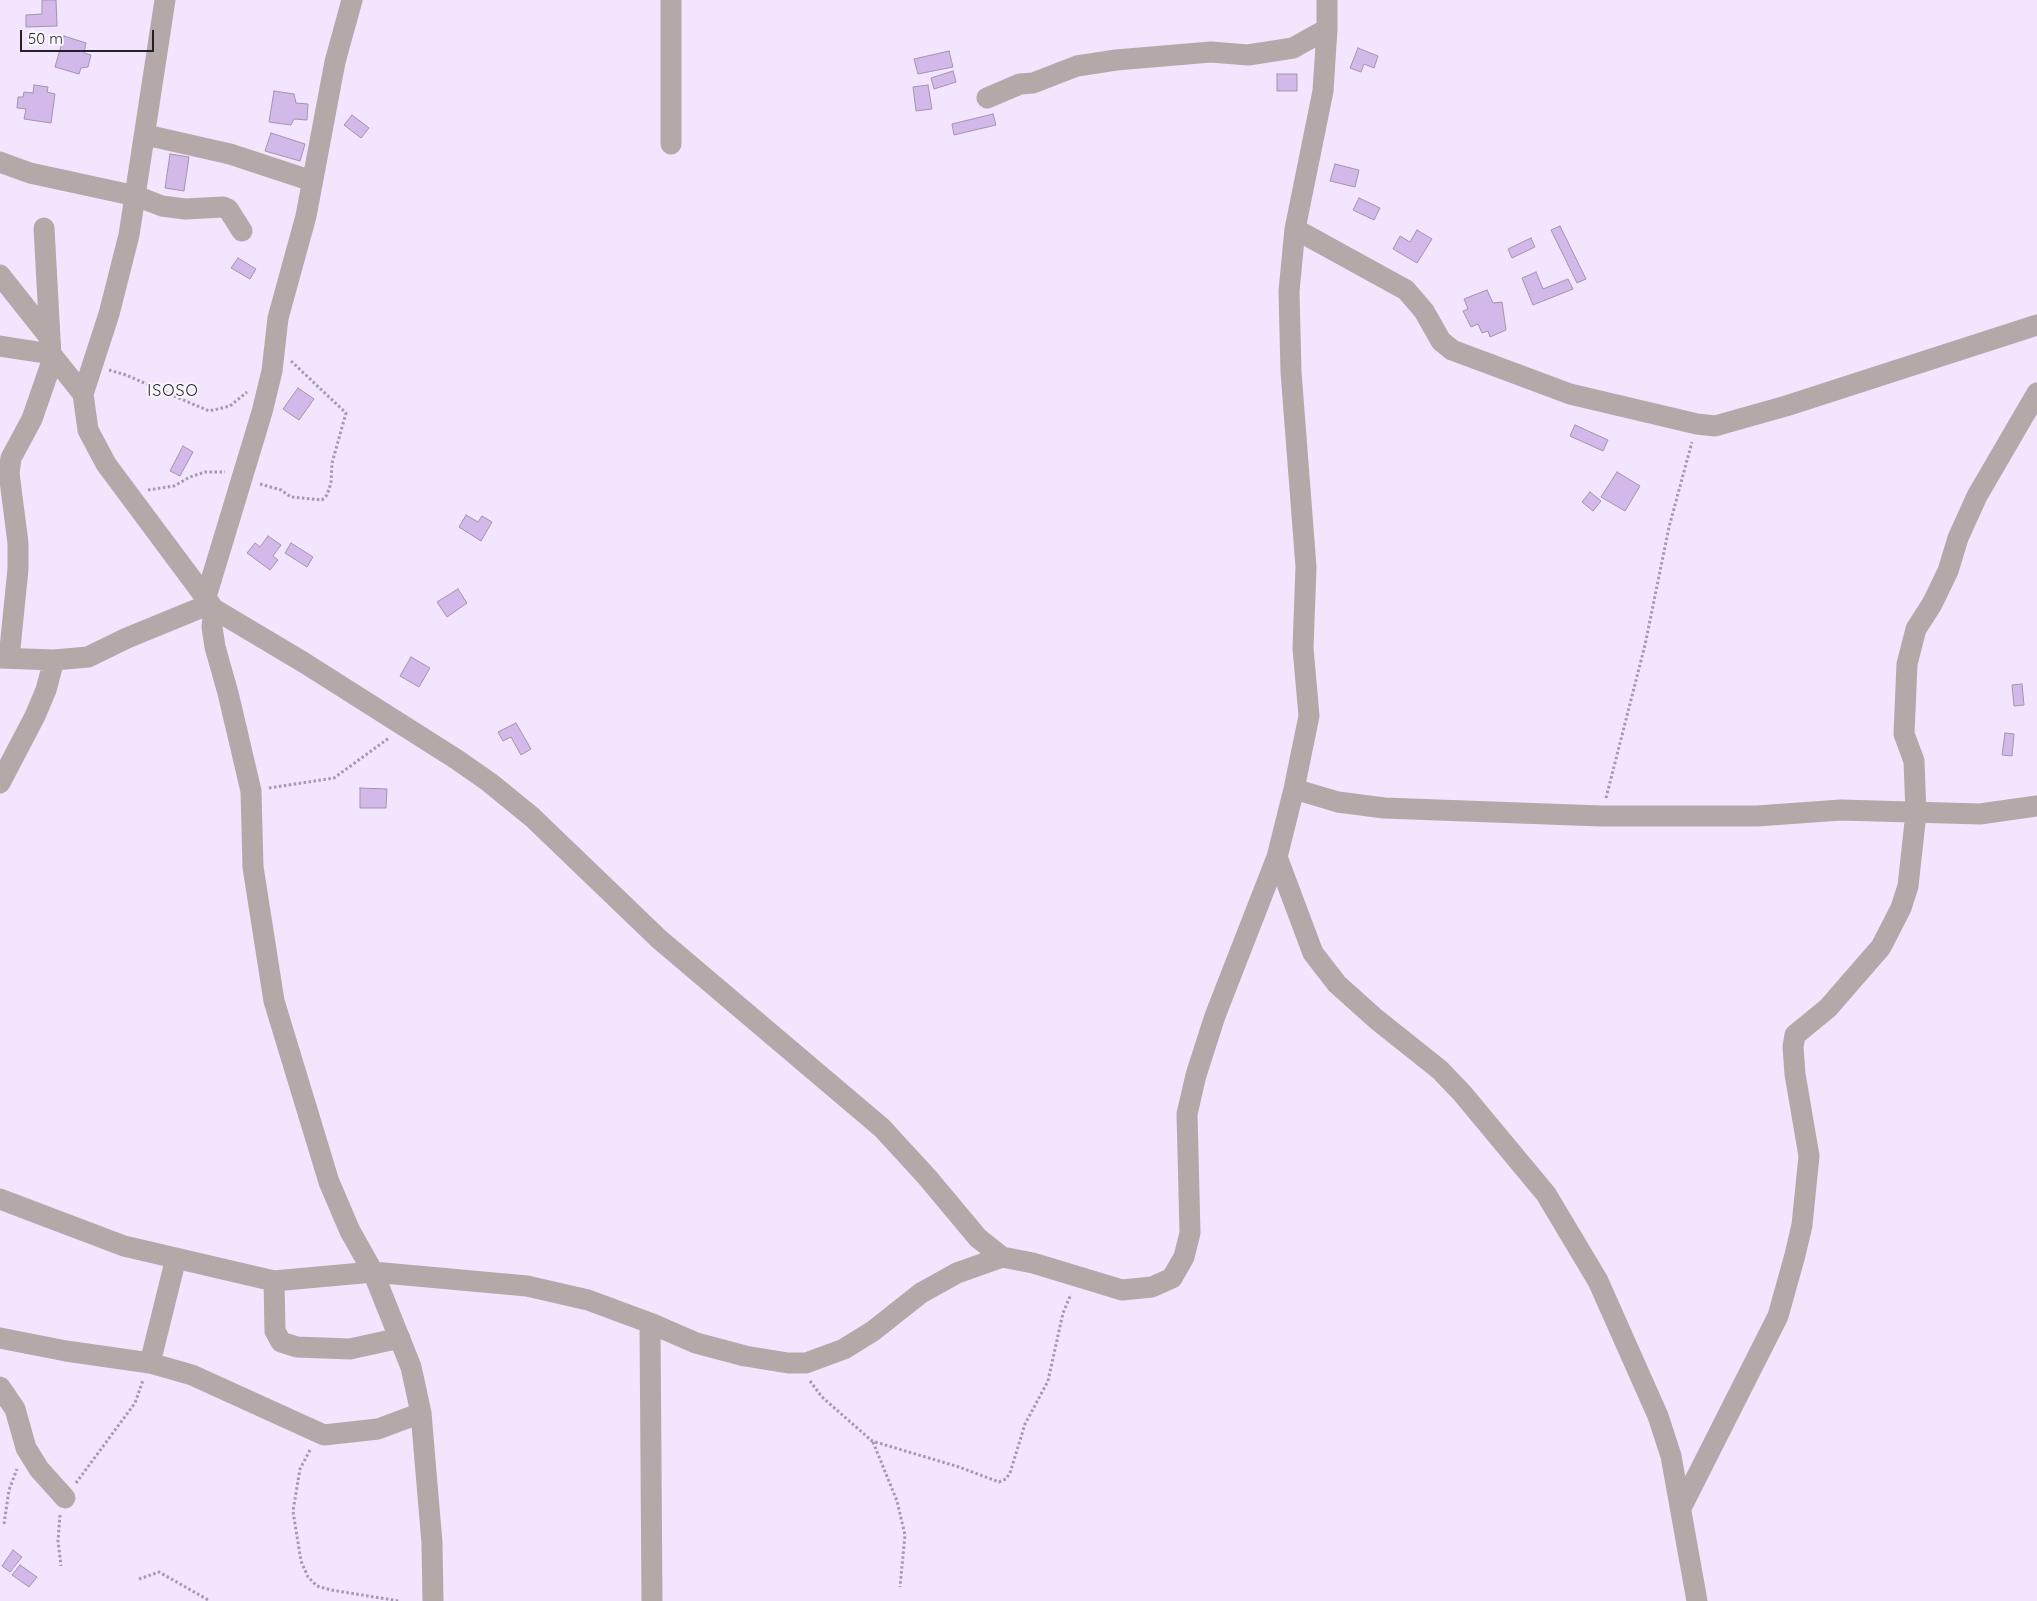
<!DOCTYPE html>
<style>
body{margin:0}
#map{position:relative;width:2037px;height:1601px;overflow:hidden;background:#f2e5fd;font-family:Quicksand,sans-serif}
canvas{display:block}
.scale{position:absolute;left:20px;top:30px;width:134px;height:22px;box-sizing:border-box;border:2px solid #252129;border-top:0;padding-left:6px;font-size:15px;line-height:18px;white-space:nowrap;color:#252129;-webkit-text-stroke:4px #faf7fc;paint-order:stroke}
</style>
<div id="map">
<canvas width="2037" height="1601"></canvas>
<div class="scale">50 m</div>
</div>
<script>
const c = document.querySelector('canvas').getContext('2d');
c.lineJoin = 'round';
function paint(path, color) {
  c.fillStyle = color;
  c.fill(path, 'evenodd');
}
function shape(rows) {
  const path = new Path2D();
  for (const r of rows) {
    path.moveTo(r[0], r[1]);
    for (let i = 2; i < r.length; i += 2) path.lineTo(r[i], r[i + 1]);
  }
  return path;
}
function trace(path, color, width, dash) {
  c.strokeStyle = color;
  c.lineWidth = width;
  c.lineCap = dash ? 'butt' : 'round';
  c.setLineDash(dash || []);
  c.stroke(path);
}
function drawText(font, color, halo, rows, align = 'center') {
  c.font = font + ' Quicksand,sans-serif';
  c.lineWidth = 4;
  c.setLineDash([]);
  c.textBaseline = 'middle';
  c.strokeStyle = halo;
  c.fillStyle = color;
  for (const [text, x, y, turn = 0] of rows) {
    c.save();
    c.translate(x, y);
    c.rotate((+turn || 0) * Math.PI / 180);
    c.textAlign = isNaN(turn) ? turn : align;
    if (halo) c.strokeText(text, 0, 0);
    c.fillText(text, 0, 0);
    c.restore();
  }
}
const building = shape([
 [42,0,56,0,57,26,26,27,26,15,42,14,42,0],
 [64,36,86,43,84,53,91,55,88,67,81,68,79,74,55,67,64,36],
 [1358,48,1378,56,1374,68,1364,64,1361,72,1350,68,1358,48],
 [949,51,953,67,918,74,914,59,949,51],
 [953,71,956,82,934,89,931,78,953,71],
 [1277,74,1297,74,1297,91,1277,91,1277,74],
 [34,85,48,87,47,92,55,94,51,123,24,119,26,109,17,108,18,97,23,97,24,92,33,93,34,85],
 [928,85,932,109,916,111,913,87,928,85],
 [274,91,294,94,296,103,308,104,307,120,294,119,291,125,269,122,274,91],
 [993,114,996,125,954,135,952,124,993,114],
 [352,115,369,128,361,138,344,125,352,115],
 [271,133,305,144,300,161,265,151,271,133],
 [170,154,189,157,184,191,165,188,170,154],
 [1335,164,1359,170,1355,187,1330,181,1335,164],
 [1359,198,1380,208,1374,220,1353,210,1359,198],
 [1560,226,1586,279,1577,283,1551,230,1560,226],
 [1417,230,1432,239,1417,263,1393,249,1400,236,1410,242,1417,230],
 [1531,238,1535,247,1512,258,1508,249,1531,238],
 [238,258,256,269,250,279,231,268,238,258],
 [1536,272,1543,289,1568,279,1573,289,1533,305,1522,278,1536,272],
 [1487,290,1493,303,1502,302,1506,330,1490,337,1488,331,1482,333,1478,324,1471,327,1463,311,1468,309,1464,299,1487,290],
 [298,388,314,399,299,420,283,409,298,388],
 [1575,425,1608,440,1603,451,1570,436,1575,425],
 [183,446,193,452,180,476,170,471,183,446],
 [1617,472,1640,486,1625,511,1601,497,1617,472],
 [1590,492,1601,501,1593,511,1582,502,1590,492],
 [466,515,478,522,482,516,492,522,481,541,459,527,466,515],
 [268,536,281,545,273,556,278,560,270,570,247,553,255,543,260,547,268,536],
 [291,543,313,557,307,567,285,553,291,543],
 [458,589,467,603,447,617,437,602,458,589],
 [411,657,430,668,419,687,400,676,411,657],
 [2022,684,2024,705,2014,706,2012,685,2022,684],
 [516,723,531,749,521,755,511,737,503,741,498,732,516,723],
 [2005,733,2014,734,2012,756,2002,755,2005,733],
 [360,788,387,789,386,808,360,808,360,788],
 [13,1550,22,1557,10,1572,2,1566,13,1550],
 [20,1565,37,1577,29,1587,12,1575,20,1565]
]);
paint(building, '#d3b8ea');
trace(building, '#a195ab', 1);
trace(shape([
 [109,370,126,375,209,411,230,406,247,392],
 [260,484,281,490,291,497,322,500,327,495,331,483,332,463,346,413,291,361],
 [148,490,174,486,190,477,205,472,225,472],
 [269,788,334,778,389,738],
 [1606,798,1645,645,1669,527,1692,442],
 [810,1381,822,1397,872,1441,959,1467,999,1482,1006,1479,1010,1473,1025,1424,1048,1381,1063,1313,1071,1294],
 [873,1442,897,1501,905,1535,900,1587],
 [310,1450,300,1469,293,1511,301,1561,308,1577,317,1586,331,1590,399,1601],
 [76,1483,135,1403,143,1380],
 [60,1515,58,1541,61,1566],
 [4,1524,9,1490,17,1469],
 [139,1579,159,1572,210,1601]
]), '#a39aac', 3, [2.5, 2.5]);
trace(shape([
 [671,0,671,144],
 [987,98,1020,84,1033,83,1077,66,1116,60,1211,52,1248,55,1293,48,1327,29],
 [146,135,230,154,312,181],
 [0,162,30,173,136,196,162,206,185,209,223,207,228,209,242,231],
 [44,228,50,338],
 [1295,229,1406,290,1424,311,1441,341,1452,350,1570,394,1697,424,1715,426,1786,406,2037,325],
 [0,275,50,338,51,354,83,394,88,430,106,464,214,609,212,627,215,647,228,693,251,791,253,867,274,1001,329,1182,350,1231,373,1272,411,1367,421,1413,432,1543,433,1601],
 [0,346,51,354,51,364,32,419,11,458,9,473,18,543,18,569,9,658],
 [83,394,109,314,129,235,165,0],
 [206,597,262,412,272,371,278,318,306,216,335,62,352,0],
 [214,609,303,662,456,759,489,782,532,817,659,939,882,1128,927,1177,978,1238,1002,1257],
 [0,658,54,660,88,657,127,638,210,604],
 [0,783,35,716,46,690,54,660],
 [1294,789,1338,802,1384,808,1601,816,1757,816,1841,810,1980,814,2037,806],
 [1277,857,1313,953,1337,984,1376,1019,1440,1070,1462,1093,1546,1194,1598,1281,1658,1416,1671,1456,1697,1601],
 [0,1199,124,1246,274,1281,373,1272,527,1286,588,1300,650,1323,696,1343,745,1356,788,1363,806,1363,844,1349,873,1331,921,1293,957,1273,1002,1257,1033,1263,1122,1290,1152,1287,1172,1278,1184,1257,1190,1233,1187,1114,1196,1075,1215,1016,1277,857,1294,789,1309,716,1303,648,1306,567,1291,372,1289,291,1295,229,1323,91,1327,29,1327,0],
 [274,1281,275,1331,281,1342,297,1347,350,1349,400,1338],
 [650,1323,652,1601],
 [0,1338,66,1351,150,1363,192,1375,324,1435,378,1429,421,1413],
 [150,1363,176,1258],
 [0,1387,15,1409,26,1448,39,1469,65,1498],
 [1681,1508,1778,1316,1795,1255,1802,1225,1809,1156,1795,1074,1793,1047,1795,1035,1828,1008,1881,947,1901,908,1908,886,1916,813,1914,761,1904,734,1907,664,1916,629,1932,604,1948,571,1958,538,1977,496,2037,393]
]), '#b5a8a9', 21);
c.letterSpacing = '1px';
drawText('16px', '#252129', '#faf7fc', [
 ["ISOSO",173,391]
]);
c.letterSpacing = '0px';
</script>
